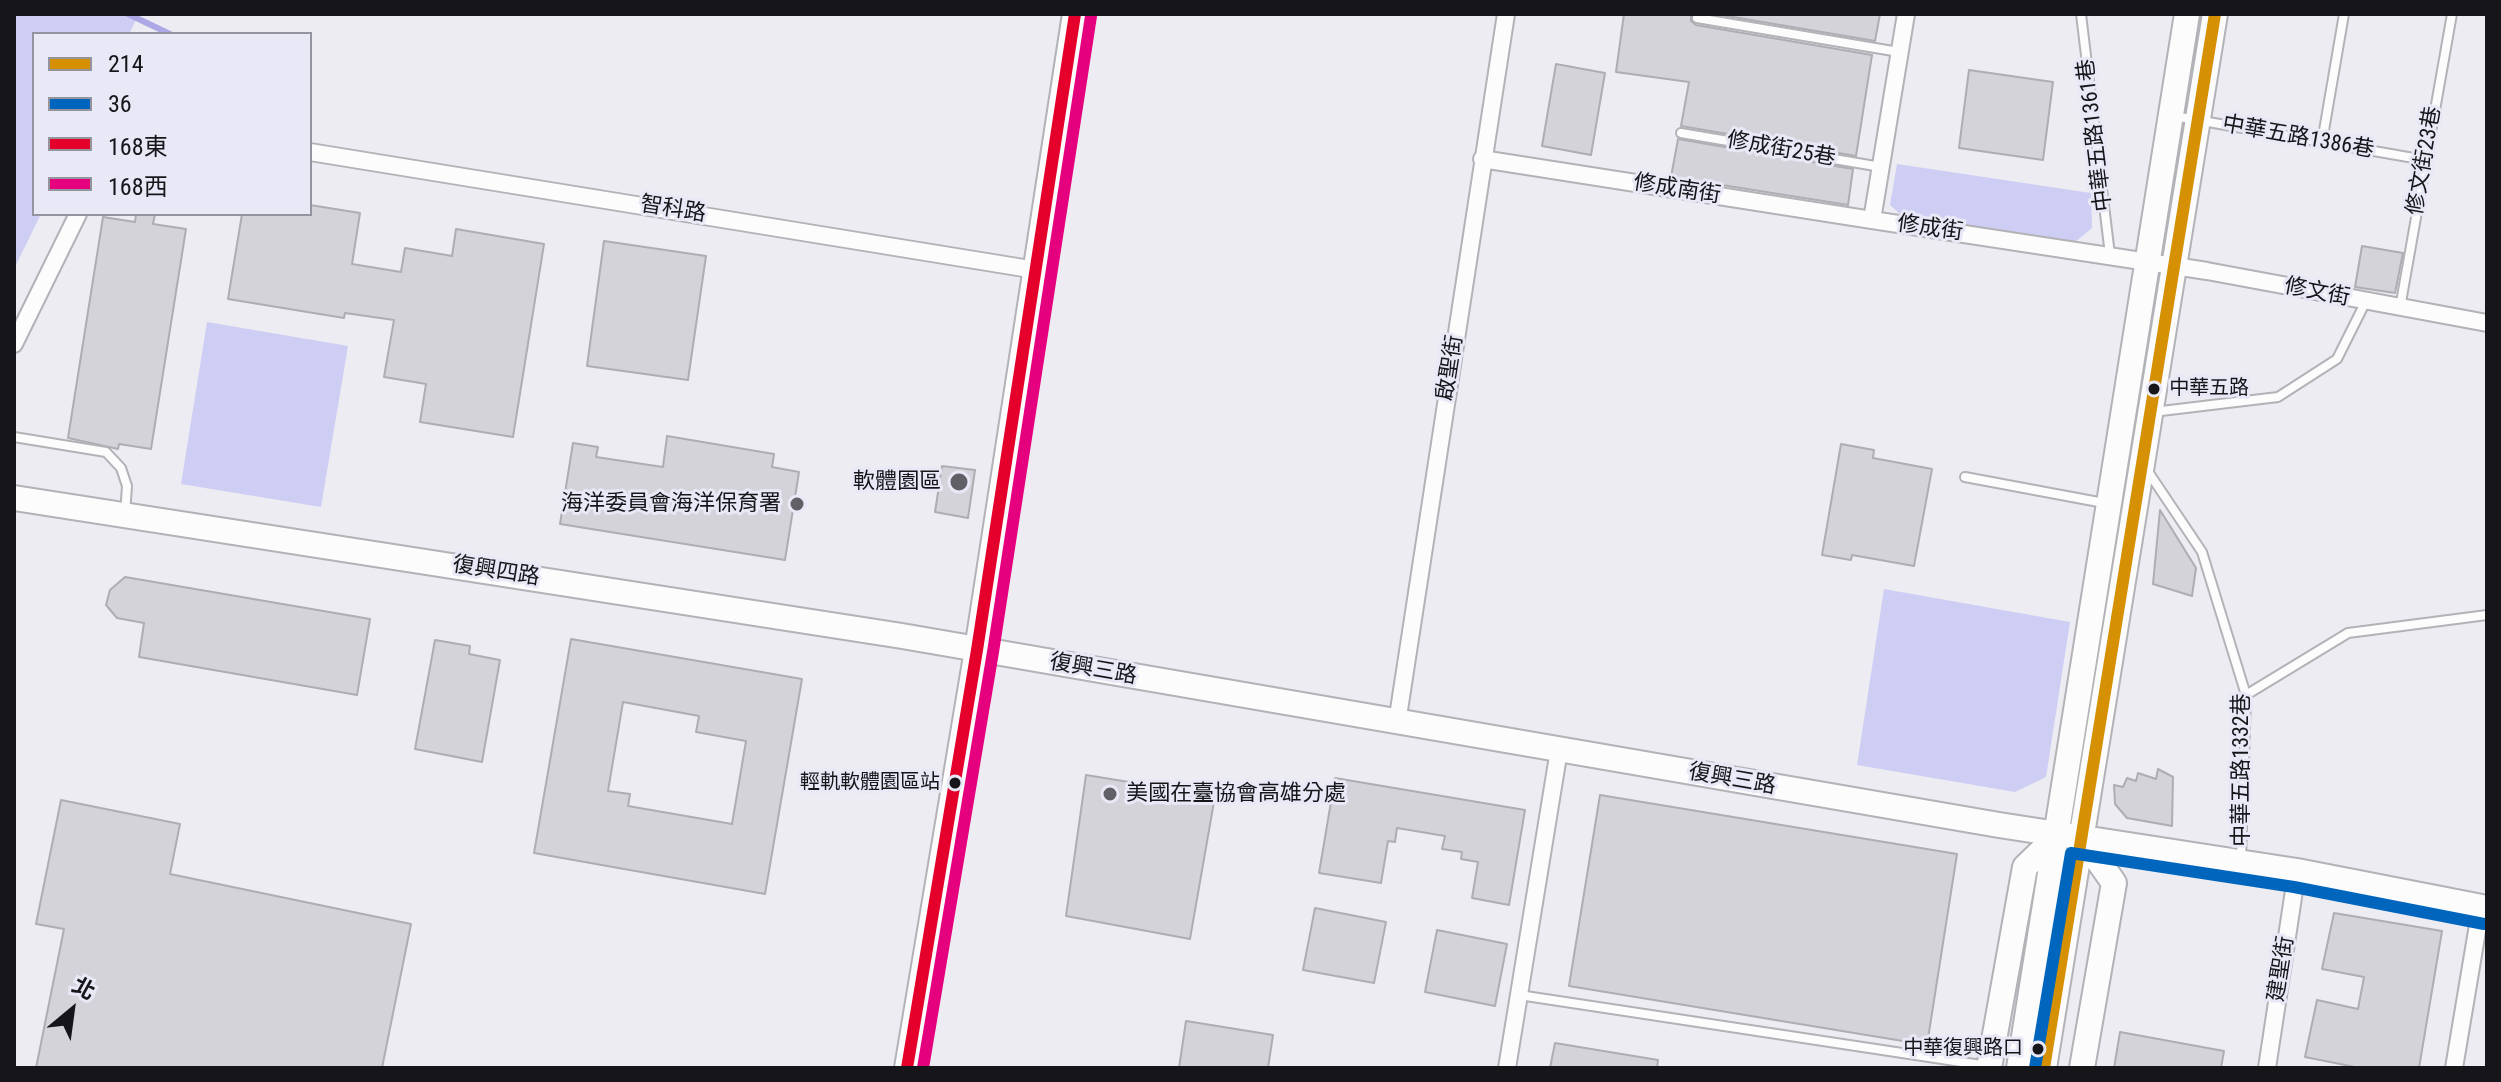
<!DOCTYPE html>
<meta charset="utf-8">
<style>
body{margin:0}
#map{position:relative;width:2501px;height:1082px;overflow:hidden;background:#ececf2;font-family:"Roboto Condensed","Noto Sans TC",sans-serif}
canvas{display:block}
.frame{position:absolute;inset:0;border:16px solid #15151a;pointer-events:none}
.legend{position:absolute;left:32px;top:32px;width:280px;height:184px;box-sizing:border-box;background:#e8e8f6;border:2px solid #94949e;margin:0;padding:10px 14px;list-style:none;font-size:24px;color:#15151a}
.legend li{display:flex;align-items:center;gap:16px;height:40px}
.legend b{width:40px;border:2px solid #94949e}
.north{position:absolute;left:32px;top:970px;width:80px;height:80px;-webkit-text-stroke:6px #e8e8f6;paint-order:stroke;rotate:29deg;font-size:22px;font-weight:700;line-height:32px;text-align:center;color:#15151a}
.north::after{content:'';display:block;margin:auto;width:28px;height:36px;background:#15151a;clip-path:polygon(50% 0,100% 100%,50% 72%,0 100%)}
</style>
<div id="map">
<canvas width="2501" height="1082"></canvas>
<div class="frame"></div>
<ul class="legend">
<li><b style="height:10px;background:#d59004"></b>214</li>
<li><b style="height:10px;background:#0065bd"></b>36</li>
<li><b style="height:10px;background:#e4002b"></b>168東</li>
<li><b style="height:10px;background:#e5007d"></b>168西</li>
</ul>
<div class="north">北</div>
</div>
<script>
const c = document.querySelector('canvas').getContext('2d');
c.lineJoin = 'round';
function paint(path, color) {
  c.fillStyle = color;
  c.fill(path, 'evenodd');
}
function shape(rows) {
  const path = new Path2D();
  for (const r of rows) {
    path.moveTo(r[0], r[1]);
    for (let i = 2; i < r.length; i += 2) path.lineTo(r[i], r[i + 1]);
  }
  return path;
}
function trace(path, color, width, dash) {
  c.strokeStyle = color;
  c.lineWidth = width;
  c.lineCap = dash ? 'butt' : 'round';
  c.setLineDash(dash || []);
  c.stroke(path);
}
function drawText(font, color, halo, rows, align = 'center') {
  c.font = font + ' "Roboto Condensed","Noto Sans TC",sans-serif';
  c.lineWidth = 6;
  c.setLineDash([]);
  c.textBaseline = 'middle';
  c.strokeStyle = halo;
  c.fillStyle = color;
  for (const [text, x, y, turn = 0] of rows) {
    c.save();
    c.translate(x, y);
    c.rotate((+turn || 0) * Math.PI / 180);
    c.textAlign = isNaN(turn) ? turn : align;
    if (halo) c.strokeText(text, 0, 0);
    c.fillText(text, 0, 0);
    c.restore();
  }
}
paint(shape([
 [14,14,139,14,129,34,34,34,34,214,41,214,14,269],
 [1897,164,2091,193,2092,228,2074,243,1902,216,1890,205],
 [207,322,348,346,321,507,181,484],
 [1884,589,2070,622,2046,777,2015,792,1857,765]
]), '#cecef4');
trace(shape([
 [128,14,170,34]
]), '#aca8e5', 6);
const building = shape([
 [1624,14,1691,14,1691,21,1696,25,1872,55,1856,156,1681,126,1689,82,1616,72,1624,14],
 [1715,14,1880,14,1875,41,1715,14],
 [1556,64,1605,73,1591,155,1542,146,1556,64],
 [1969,70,2053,82,2043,160,1959,148,1969,70],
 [1678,139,1853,169,1848,205,1671,177,1678,139],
 [310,205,360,213,352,264,401,272,405,248,452,256,456,229,544,244,513,437,420,422,426,384,384,377,394,320,345,313,344,318,228,299,242,214,310,214,310,205],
 [136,214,155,214,153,224,186,229,151,449,119,444,118,449,68,438,103,217,135,222,136,214],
 [604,241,706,256,688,380,587,366,604,241],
 [2362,246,2403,253,2395,293,2355,287,2362,246],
 [667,436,774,454,772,467,799,472,785,560,560,524,573,443,598,447,596,457,663,467,667,436],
 [1841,444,1874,450,1873,458,1932,469,1914,566,1852,555,1851,560,1822,555,1841,444],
 [942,466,975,470,968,518,935,512,942,466],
 [2160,510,2196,568,2192,596,2153,584,2160,510],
 [125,577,370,619,357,695,139,657,144,623,117,618,106,605,110,590,125,577],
 [571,639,802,679,765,894,534,853,571,639],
 [623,702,699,716,696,732,746,741,732,824,628,806,630,794,608,791,623,702],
 [435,640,470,646,469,654,500,660,482,762,415,749,435,640],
 [2158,769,2173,777,2172,826,2127,818,2115,804,2114,785,2123,787,2127,778,2136,781,2138,773,2156,779,2158,769],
 [1086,775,1215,796,1190,939,1066,916,1086,775],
 [1335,778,1525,810,1509,905,1472,898,1478,862,1461,859,1462,852,1442,849,1445,836,1397,828,1395,842,1388,841,1381,883,1319,873,1335,778],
 [1600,795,1957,854,1927,1045,1569,986,1600,795],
 [61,800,180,824,170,874,411,924,382,1068,36,1068,64,929,36,924,61,800],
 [1315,908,1386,922,1374,983,1303,970,1315,908],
 [2334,913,2442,931,2419,1068,2360,1068,2305,1057,2317,1000,2358,1009,2364,977,2322,969,2334,913],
 [1437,930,1507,944,1495,1006,1425,992,1437,930],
 [1186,1021,1273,1035,1268,1068,1179,1068,1186,1021],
 [2120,1032,2224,1051,2221,1068,2114,1068,2120,1032],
 [1555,1043,1658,1060,1657,1068,1550,1068,1555,1043]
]);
paint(building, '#d3d3d9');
trace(building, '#adadb2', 2);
const lane = shape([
 [2081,14,2110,255],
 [1697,18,1899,52],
 [2174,116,2425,160],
 [1681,133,1881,167],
 [2322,142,2344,14],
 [2400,308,2452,14],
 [2153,412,2278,397,2337,359,2365,303],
 [14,437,106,452,121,468,127,486,125,514],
 [2147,470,2202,552,2246,695,2241,861],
 [1965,477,2104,503],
 [2246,695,2348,633,2487,615],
 [1519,995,1988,1066]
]);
const street = shape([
 [1906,14,1872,220,2207,271,2487,323],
 [310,152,1036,270],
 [1482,159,1872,220],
 [14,344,78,214],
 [1397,723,1506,14],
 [1507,1068,1559,750],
 [2267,1068,2297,871],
 [2454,1068,2481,907]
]);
const secondary = shape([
 [14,498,902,636,1999,825,2297,871,2487,908],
 [907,1068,977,650,1075,14],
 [1989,1068,2025,867,2058,835],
 [2019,1068,2187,14],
 [2044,1068,2215,14],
 [2082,1068,2114,883,2083,839]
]);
trace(lane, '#b2b2b7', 12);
trace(street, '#b2b2b7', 20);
trace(secondary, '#b2b2b7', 28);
trace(lane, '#fcfcfd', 8);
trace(street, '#fcfcfd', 16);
trace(secondary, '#fcfcfd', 24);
trace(shape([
 [2044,1068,2215,14]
]), '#d59004', 12);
trace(shape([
 [2035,1068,2071,853,2294,887,2484,924]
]), '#0065bd', 12);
trace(shape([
 [907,1068,977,650,1075,14]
]), '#e4002b', 12);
trace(shape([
 [923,1068,993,652,1091,16]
]), '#e5007d', 12);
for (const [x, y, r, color] of [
 [2154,389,7,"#15151a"],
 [959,482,10,"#606066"],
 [797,504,8,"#606066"],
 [955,783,7,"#15151a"],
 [1110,794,8,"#606066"],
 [2038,1049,7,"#15151a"]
]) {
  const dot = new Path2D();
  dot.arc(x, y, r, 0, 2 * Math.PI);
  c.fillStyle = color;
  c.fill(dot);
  trace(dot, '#e8e8f6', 3);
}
drawText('20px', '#15151a', '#e8e8f6', [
 ["中華五路",2169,389,"left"],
 ["輕軌軟體園區站",940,783],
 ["中華復興路口",2023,1049]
], 'right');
drawText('22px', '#15151a', '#e8e8f6', [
 ["中華五路1361巷",2096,135,-97],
 ["中華五路1386巷",2298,138,10],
 ["修成街25巷",1781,150,10],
 ["修文街23巷",2425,161,-80],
 ["修成南街",1677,190,9],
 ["智科路",673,210,9],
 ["修成街",1930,229,8],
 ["修文街",2317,293,11],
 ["啟聖街",1451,368,-81],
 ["復興四路",496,572,9],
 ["復興三路",1093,670,10],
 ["中華五路1332巷",2242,770,-90],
 ["復興三路",1732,780,10],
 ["建聖街",2282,969,-81]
]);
drawText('22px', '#15151a', '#e8e8f6', [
 ["軟體園區",941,482],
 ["海洋委員會海洋保育署",781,504],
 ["美國在臺協會高雄分處",1126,794,"left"]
], 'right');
</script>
